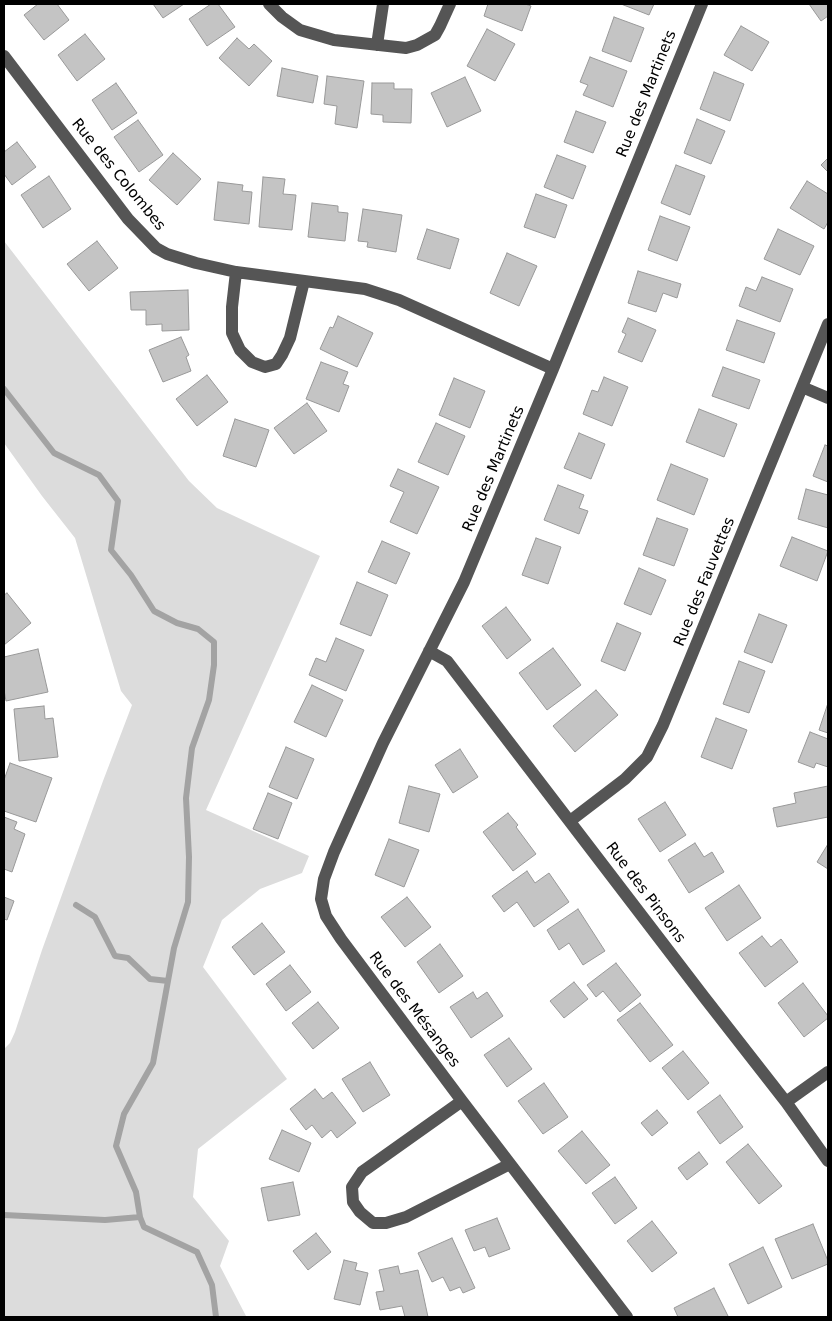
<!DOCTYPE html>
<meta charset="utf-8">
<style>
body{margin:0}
#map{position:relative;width:832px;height:1321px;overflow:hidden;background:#fff;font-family:"DejaVu Sans",sans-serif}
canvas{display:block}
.frame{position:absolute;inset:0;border:5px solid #000;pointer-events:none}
</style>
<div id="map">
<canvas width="832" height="1321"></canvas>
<div class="frame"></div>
</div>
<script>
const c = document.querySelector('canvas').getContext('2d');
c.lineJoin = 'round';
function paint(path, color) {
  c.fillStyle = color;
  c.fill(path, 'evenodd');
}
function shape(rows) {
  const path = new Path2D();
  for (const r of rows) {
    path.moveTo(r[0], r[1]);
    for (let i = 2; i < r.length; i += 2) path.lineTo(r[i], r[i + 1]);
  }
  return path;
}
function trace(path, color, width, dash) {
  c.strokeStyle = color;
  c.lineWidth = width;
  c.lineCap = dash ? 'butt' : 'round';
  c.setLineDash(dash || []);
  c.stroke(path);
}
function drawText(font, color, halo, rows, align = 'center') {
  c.font = font + ' "DejaVu Sans",sans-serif';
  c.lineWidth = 4;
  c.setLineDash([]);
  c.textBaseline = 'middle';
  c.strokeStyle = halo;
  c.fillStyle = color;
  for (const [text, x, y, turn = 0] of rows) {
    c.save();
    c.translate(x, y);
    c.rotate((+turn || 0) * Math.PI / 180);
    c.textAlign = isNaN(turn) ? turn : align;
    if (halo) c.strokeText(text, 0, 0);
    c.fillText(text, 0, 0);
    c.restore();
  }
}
paint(shape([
 [4,241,189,481,217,508,320,556,206,810,309,856,302,873,260,889,222,920,203,967,287,1079,198,1149,193,1197,229,1241,220,1266,246,1316,251,1317,4,1317,4,1049,10,1043,15,1032,42,950,103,781,132,705,121,691,75,538,42,496,4,443]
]), '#dcdcdc');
trace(shape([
 [4,389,54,453,99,475,118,501,111,550,131,575,154,611,177,623,198,629,214,642,214,665,209,700,192,748,186,798,189,857,188,902,174,948,153,1063,124,1114,116,1146,136,1192,140,1217,144,1227,197,1252,212,1285,216,1317],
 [76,905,95,917,115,956,128,958,150,979,168,981],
 [4,1215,105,1220,140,1217]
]), '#a3a3a3', 6);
const building = shape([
 [38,4,57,4,69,20,44,40,24,15,38,4],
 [153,4,184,4,163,18,153,4],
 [211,4,218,4,235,27,207,46,189,19,211,4],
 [488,4,525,4,531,6,522,31,484,16,488,4],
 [621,4,654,4,649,15,621,4],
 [809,4,828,4,828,16,821,21,809,4],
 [614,17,644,28,631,62,602,51,614,17],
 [741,26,769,42,752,71,724,55,741,26],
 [487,29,515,44,495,81,467,66,487,29],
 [85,34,105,59,77,81,58,55,85,34],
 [237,38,249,49,254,44,272,61,249,86,219,58,237,38],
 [590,57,627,71,613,107,583,95,588,85,580,82,590,57],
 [282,68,318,76,313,103,277,96,282,68],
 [714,72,744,84,730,121,700,109,714,72],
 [327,76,364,81,357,128,335,124,337,106,324,104,327,76],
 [465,77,481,111,447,127,431,93,465,77],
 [116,83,137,113,112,130,92,100,116,83],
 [372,83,394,83,394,89,412,89,411,123,383,122,383,115,371,114,372,83],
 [576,111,606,122,593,153,564,142,576,111],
 [697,119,725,131,711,164,684,153,697,119],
 [138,120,163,155,139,172,114,137,138,120],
 [17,142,36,167,12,185,4,174,4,152,17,142],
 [173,153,201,179,177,205,149,180,173,153],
 [557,155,586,166,573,199,544,187,557,155],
 [828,158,828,172,821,165,828,158],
 [676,165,705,176,690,215,661,203,676,165],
 [49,176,71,209,43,228,21,195,49,176],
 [263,177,285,179,283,194,296,195,292,230,259,227,263,177],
 [807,181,828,194,828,222,824,229,790,208,807,181],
 [218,182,243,185,242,191,252,192,249,224,214,220,218,182],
 [536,194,567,205,555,238,524,227,536,194],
 [312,203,338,206,338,212,348,213,345,241,308,237,312,203],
 [363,209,402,215,396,252,367,247,368,242,358,241,363,209],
 [660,216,690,227,677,261,648,250,660,216],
 [427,229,459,239,450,269,417,259,427,229],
 [778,229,814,246,800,275,764,259,778,229],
 [97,241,118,268,89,291,67,264,97,241],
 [507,253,537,266,519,306,490,293,507,253],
 [638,271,681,284,677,298,663,293,656,312,628,303,638,271],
 [762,277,793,289,780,322,739,306,746,287,756,291,762,277],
 [188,290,189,330,162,331,162,324,146,325,146,310,131,310,130,292,188,290],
 [338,316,373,333,357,367,320,349,330,327,333,328,338,316],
 [628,318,656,330,642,362,618,352,626,334,622,332,628,318],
 [737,320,775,333,764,363,726,350,737,320],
 [181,337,189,355,186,357,191,371,163,382,149,350,181,337],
 [321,362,348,372,343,384,349,386,339,412,306,399,321,362],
 [723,367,760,380,749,409,712,396,723,367],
 [207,375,228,402,197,426,176,399,207,375],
 [604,377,628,387,612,426,583,414,592,390,598,392,604,377],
 [454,378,485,391,470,428,439,415,454,378],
 [307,403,327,431,294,454,274,428,307,403],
 [699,409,737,424,724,457,686,442,699,409],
 [235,419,269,430,256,467,223,456,235,419],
 [436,423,465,436,448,475,418,462,436,423],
 [579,433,605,444,591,479,564,468,579,433],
 [825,445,828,446,828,482,813,476,825,445],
 [671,464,708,479,694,515,657,500,671,464],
 [398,469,439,487,417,534,390,522,404,492,390,486,398,469],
 [558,485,584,495,579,508,588,511,579,534,544,520,558,485],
 [806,489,828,495,828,528,798,519,806,489],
 [657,518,688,529,674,566,643,555,657,518],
 [792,537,828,551,817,581,780,566,792,537],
 [536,538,561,547,548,584,522,575,536,538],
 [382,541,410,553,396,584,368,572,382,541],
 [639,568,666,580,651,615,624,604,639,568],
 [357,582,388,595,371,636,340,624,357,582],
 [7,593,31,623,4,645,4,595,7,593],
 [506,607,531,640,507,659,482,626,506,607],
 [759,614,787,625,772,663,744,652,759,614],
 [617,623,641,633,625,671,601,661,617,623],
 [336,638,364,650,346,691,309,675,316,658,326,662,336,638],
 [553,648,581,685,547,710,519,673,553,648],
 [38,649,48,692,6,701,4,690,4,657,38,649],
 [739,661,765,671,749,713,723,704,739,661],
 [312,685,343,700,326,737,294,722,312,685],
 [596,690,618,715,575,752,553,726,596,690],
 [828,703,828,733,819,730,828,703],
 [44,706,45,719,53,718,58,757,19,761,14,709,44,706],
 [716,718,747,730,732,769,701,757,716,718],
 [810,732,828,739,828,767,816,763,814,768,798,762,810,732],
 [286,747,314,759,297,799,269,787,286,747],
 [460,749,478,777,453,793,435,765,460,749],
 [10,763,52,778,36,822,4,811,4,780,10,763],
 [409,786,440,794,429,832,399,823,409,786],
 [828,786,828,817,777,827,773,808,796,803,794,793,828,786],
 [268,793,292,803,278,839,253,829,268,793],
 [665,802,686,835,660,852,638,819,665,802],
 [508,813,518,825,516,827,536,854,513,871,483,832,508,813],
 [4,817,17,822,14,829,25,834,12,872,4,869,4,817],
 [389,839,419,850,404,887,375,875,389,839],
 [695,843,704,857,712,852,724,872,689,893,668,860,695,843],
 [828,844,828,869,817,862,828,844],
 [527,871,535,883,549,873,569,902,534,927,517,902,504,912,492,896,527,871],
 [739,885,761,918,727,941,705,908,739,885],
 [4,897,14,901,7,920,4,919,4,897],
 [407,897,431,927,405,947,381,917,407,897],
 [578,909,605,951,583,965,569,943,559,950,547,930,578,909],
 [262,923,285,952,254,975,232,947,262,923],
 [762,936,771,947,781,939,798,962,765,987,739,953,762,936],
 [440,944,463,976,439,993,417,962,440,944],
 [616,963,641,995,620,1012,603,991,596,997,587,985,616,963],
 [290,965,311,992,286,1011,266,984,290,965],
 [574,982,588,999,564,1018,550,1001,574,982],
 [803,983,828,1016,828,1018,804,1037,778,1003,803,983],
 [473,992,477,999,487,992,503,1016,471,1038,450,1007,473,992],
 [318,1002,339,1028,313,1049,292,1023,318,1002],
 [640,1003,673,1045,650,1062,617,1020,640,1003],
 [509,1038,532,1069,507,1087,484,1055,509,1038],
 [683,1051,709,1083,688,1100,662,1068,683,1051],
 [370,1062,390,1095,363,1112,342,1079,370,1062],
 [544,1083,568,1117,543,1134,518,1101,544,1083],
 [315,1089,323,1099,332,1092,356,1123,337,1138,331,1130,322,1138,312,1125,306,1130,290,1109,315,1089],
 [720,1095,743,1127,720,1144,697,1112,720,1095],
 [657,1110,668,1123,652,1136,641,1123,657,1110],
 [282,1130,311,1143,299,1172,269,1159,282,1130],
 [582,1131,610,1165,586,1184,558,1151,582,1131],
 [748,1144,782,1186,759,1204,726,1162,748,1144],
 [699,1152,708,1164,687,1180,678,1168,699,1152],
 [615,1177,637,1208,615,1224,592,1193,615,1177],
 [293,1182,300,1215,268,1221,261,1188,293,1182],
 [497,1218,510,1249,489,1257,485,1247,474,1251,465,1230,497,1218],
 [652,1221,677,1253,652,1272,627,1241,652,1221],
 [813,1224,828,1261,828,1264,792,1279,775,1239,813,1224],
 [316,1233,331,1252,308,1270,293,1251,316,1233],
 [452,1238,475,1288,463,1293,460,1287,450,1291,443,1277,432,1282,418,1253,452,1238],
 [763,1247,782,1287,748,1304,729,1264,763,1247],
 [344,1260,357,1263,355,1270,368,1273,360,1305,334,1299,344,1260],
 [398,1266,400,1274,418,1270,428,1317,405,1317,402,1306,380,1310,376,1292,384,1291,379,1270,398,1266],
 [714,1288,728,1316,725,1317,678,1317,674,1308,714,1288]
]);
paint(building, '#c4c4c4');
trace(building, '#999', 1);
trace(shape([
 [269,4,282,17,300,30,334,40,406,48,417,45,435,35,440,26,450,4],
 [377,45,383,4],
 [4,56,128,219,156,248,167,254,196,263,236,272,365,289,399,300,553,369],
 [236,272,232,307,232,333,240,350,252,362,265,367,276,364,282,355,290,338,304,281],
 [802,387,828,398],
 [429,651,447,661,704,997,786,1102,828,1161],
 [570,821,625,779,647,757,663,725,828,324],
 [462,1101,362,1172,352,1187,353,1202,360,1212,373,1223,386,1223,406,1217,510,1164],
 [786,1102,828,1072],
 [627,1317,462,1101,341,939,326,916,321,899,324,879,334,852,383,743,464,582,553,369,702,4]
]), '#555', 12);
drawText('15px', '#000', '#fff', [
 ["Rue des Martinets",647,94,-68],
 ["Rue des Colombes",118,175,51],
 ["Rue des Martinets",494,469,-67],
 ["Rue des Fauvettes",705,582,-68],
 ["Rue des Pinsons",645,893,53],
 ["Rue des Mésanges",414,1010,53]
]);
</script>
